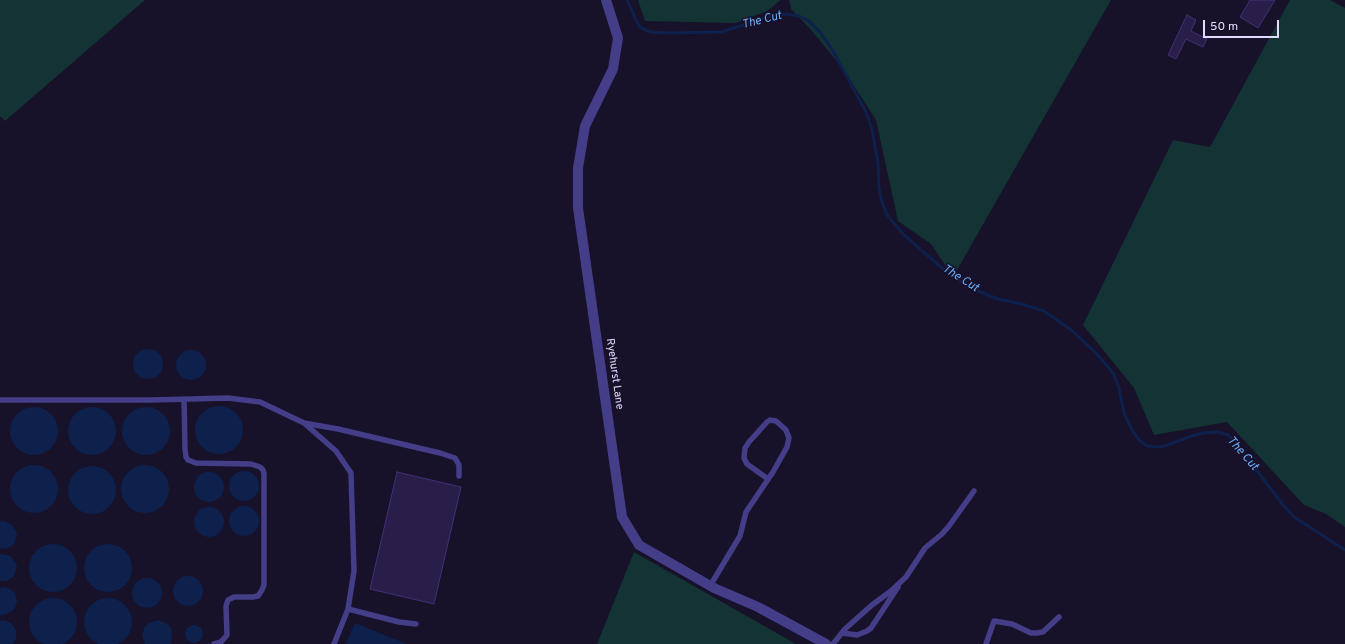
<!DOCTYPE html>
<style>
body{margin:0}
#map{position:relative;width:1345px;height:644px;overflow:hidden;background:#17112a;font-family:Overpass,sans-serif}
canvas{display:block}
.scale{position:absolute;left:1203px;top:20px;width:76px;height:18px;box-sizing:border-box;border:2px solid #e1dbfe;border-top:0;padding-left:5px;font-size:12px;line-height:14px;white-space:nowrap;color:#e1dbfe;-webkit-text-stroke:3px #17112a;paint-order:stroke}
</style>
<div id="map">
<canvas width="1345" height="644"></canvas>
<div class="scale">50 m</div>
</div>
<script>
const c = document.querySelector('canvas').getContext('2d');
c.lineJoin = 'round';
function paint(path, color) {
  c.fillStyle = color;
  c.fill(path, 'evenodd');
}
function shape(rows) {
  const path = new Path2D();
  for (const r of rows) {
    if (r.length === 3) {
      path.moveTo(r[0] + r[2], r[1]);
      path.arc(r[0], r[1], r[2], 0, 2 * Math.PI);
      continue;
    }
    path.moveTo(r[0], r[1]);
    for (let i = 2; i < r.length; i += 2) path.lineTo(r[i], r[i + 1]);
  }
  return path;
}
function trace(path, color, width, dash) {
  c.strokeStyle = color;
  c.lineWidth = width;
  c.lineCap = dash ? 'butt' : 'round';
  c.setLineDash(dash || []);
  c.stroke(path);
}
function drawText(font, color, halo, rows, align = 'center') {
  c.font = font + ' Overpass,sans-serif';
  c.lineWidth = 3;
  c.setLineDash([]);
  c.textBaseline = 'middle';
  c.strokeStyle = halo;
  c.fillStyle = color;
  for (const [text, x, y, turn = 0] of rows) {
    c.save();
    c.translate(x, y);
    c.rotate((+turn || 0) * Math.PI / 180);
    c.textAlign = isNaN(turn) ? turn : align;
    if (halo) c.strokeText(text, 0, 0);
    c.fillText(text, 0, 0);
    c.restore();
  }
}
paint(shape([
 [0,0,145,0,5,121,0,116],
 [638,0,781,0,767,11,736,23,645,21],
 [789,0,1111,0,953,277,931,244,898,221,876,120,843,69,812,31,791,9],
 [1290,0,1330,0,1345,8,1345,527,1326,514,1304,505,1227,422,1154,435,1134,388,1083,325,1173,140,1210,147],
 [634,552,796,644,597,644]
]), '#143334');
paint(shape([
 [148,364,15],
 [191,365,15],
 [219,430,24],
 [92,431,24],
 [34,431,24],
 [146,431,24],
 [145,489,24],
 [34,489,24],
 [92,490,24],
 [244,486,15],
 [209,487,15],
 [244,521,15],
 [209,522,15],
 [3,521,11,524,16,531,17,536,14,544,6,549,0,548,0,522],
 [108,568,24],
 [53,568,24],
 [0,554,7,555,11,556,16,564,17,568,13,577,6,581,0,581],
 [188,591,15],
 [147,593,15],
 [3,587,8,588,15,593,17,602,14,610,6,614,1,615,0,614,0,588],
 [53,622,24],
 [108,622,24],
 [3,620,11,623,16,630,16,639,12,644,0,644,0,621],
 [158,620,168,624,171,628,172,638,171,642,170,644,145,644,142,635,145,626,149,623],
 [355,623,407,644,346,644],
 [194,634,9]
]), '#0e214c');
trace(shape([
 [627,0,637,22,641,28,651,32,667,33,721,32,775,15,786,14,799,16,809,21,820,32,833,51,866,112,872,129,878,163,879,188,882,202,887,215,904,235,942,268,971,288,998,299,1022,304,1044,311,1070,329,1096,353,1113,373,1119,388,1124,413,1132,430,1139,440,1147,446,1156,447,1165,446,1192,436,1203,433,1217,432,1228,435,1235,442,1283,505,1294,517,1345,550]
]), '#0e214c', 3);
const building = shape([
 [1250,0,1275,0,1258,28,1240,17,1250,0],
 [1187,15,1196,20,1191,31,1207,39,1203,47,1186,39,1176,59,1168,55,1187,15],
 [397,472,461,487,434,604,370,589,397,472]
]);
paint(building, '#291e4a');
trace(building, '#423076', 1);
trace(shape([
 [184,399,185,449,186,457,188,460,196,463,251,464,260,467,263,470,264,474,264,585,262,590,258,596,253,597,234,597,228,600,226,606,227,635,221,642,214,644],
 [0,400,152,400,228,398,260,402,304,423,336,451,351,473,354,571,348,609,334,644],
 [304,423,338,429,440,453,455,458,459,465,459,476],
 [710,586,740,536,746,512,773,472,787,447,789,438,786,430,776,421,770,420,767,422,749,442,745,448,744,458,747,464,768,479],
 [348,609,399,622,416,624],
 [842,633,857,635,867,631,871,628,898,587],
 [833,644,845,629,872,605,891,591,906,577,925,548,942,534,949,526,974,491],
 [986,644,994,621,1012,624,1031,633,1037,633,1043,632,1059,617]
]), '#443d88', 5.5);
trace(shape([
 [606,0,618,38,613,69,585,126,578,168,578,208,622,517,639,545,714,588,758,607,826,644]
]), '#443d88', 10);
drawText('11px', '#e1dbfe', '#17112a', [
 ["Ryehurst Lane",614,374,82]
]);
drawText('italic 12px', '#6bb1fc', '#17112a', [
 ["The Cut",762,21,-14],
 ["The Cut",960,279,32],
 ["The Cut",1242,454,49]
]);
</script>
